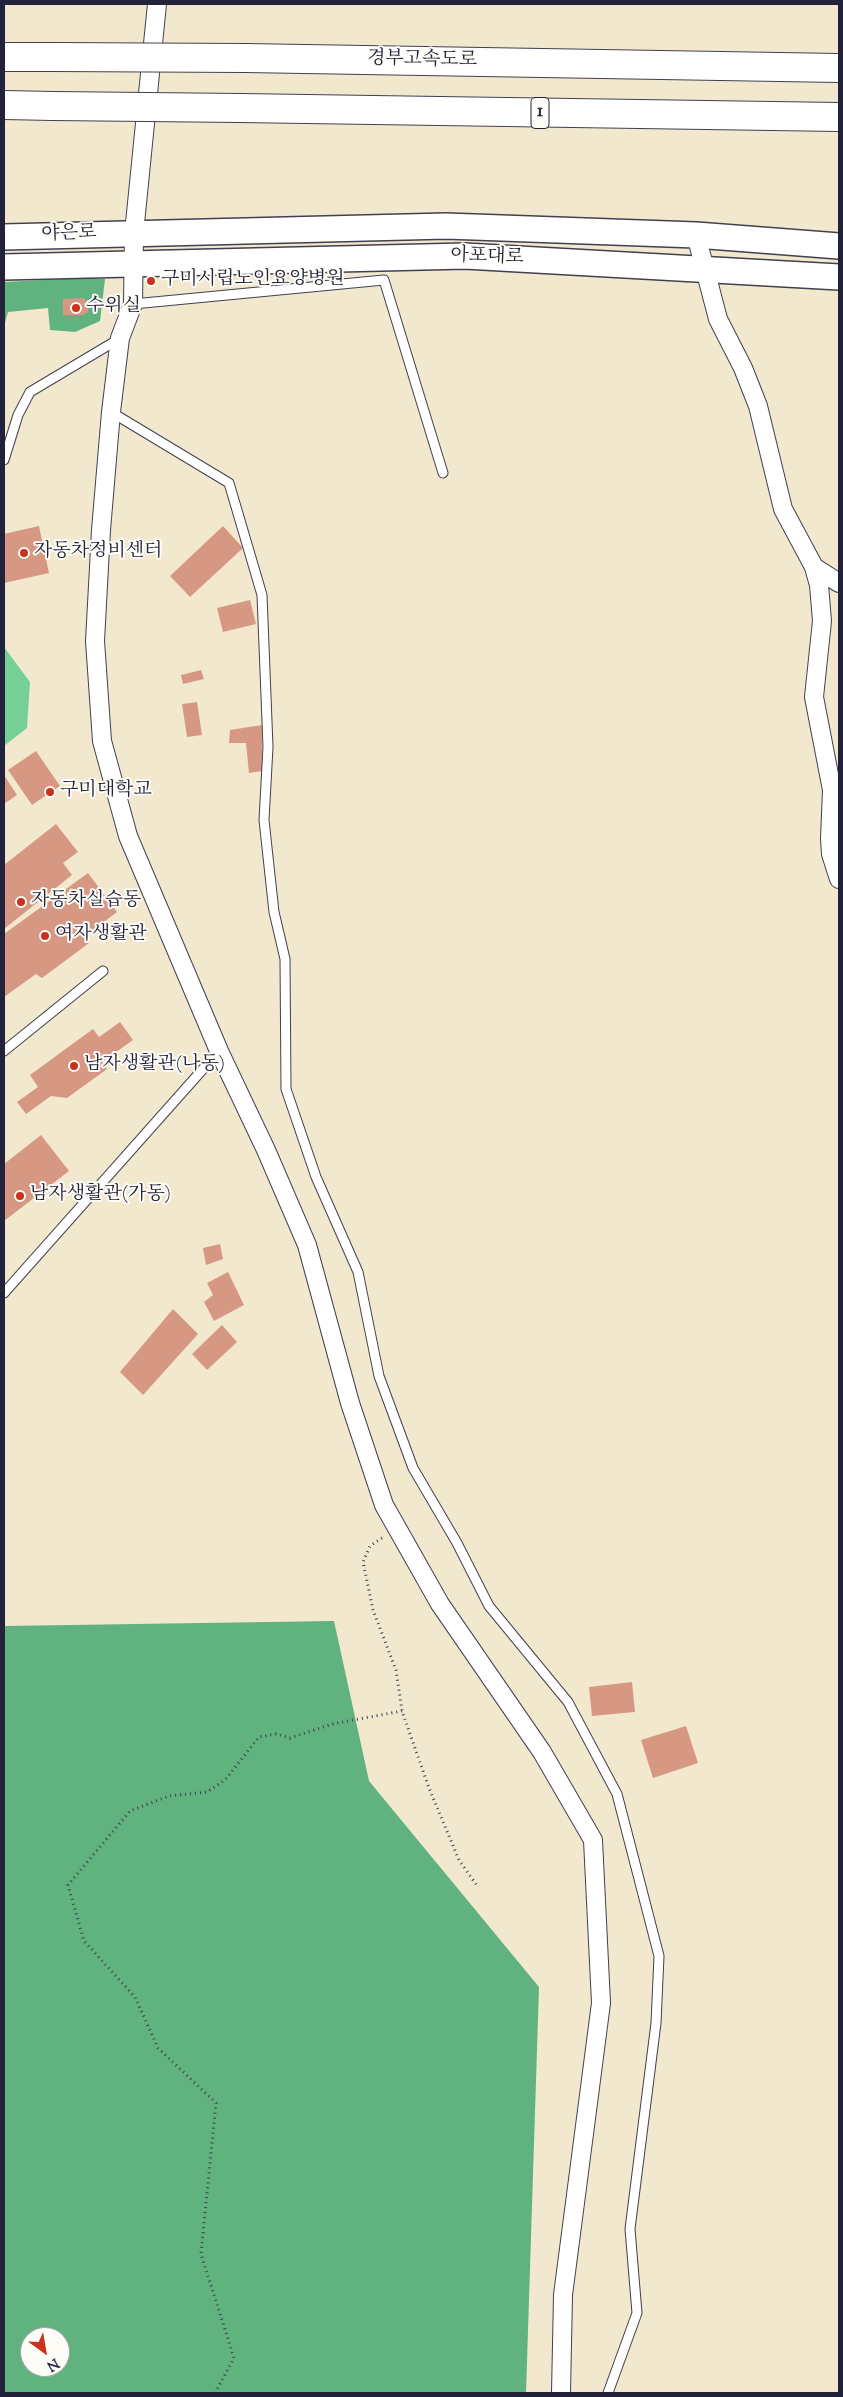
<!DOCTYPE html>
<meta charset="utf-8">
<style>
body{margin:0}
#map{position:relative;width:843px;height:2397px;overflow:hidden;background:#f2e8ce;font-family:"Sorts Mill Goudy",serif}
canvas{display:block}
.frame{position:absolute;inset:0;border:5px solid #22223b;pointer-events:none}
.north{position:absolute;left:20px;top:2327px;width:50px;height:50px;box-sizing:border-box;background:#fdfcf7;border:1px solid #a5a5ac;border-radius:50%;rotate:148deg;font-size:14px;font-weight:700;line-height:20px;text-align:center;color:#22223b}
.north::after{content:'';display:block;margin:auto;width:18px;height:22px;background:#c8321e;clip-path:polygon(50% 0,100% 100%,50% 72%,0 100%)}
</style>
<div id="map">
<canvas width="843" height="2397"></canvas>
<div class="frame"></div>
<div class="north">N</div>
</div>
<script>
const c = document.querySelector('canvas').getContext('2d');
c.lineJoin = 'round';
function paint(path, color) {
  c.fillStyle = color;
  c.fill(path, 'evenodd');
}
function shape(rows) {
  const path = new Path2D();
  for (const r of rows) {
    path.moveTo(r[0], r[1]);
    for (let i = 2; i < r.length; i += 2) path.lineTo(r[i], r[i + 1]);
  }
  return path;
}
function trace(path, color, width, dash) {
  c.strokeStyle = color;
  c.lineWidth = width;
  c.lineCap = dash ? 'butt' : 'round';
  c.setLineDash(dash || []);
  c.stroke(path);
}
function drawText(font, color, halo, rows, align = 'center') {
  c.font = font + ' "Sorts Mill Goudy","Noto Serif KR",serif';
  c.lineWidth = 4;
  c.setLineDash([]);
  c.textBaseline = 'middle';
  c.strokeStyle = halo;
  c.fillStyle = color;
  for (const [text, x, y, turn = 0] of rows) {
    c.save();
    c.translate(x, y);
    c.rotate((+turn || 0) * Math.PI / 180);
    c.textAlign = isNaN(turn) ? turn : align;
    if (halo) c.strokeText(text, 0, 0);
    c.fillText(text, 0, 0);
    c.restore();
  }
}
paint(shape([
 [4,647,30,682,27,728,4,746]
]), '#76d096');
paint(shape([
 [82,278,105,279,100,321,75,332,50,330,48,308,8,312,4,326,4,282],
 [334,1621,369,1781,539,1987,526,2393,4,2393,4,1626],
 [30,2337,60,2337,60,2367,30,2367]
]), '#60b27f');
paint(shape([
 [84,298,88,304,88,312,83,315,63,315,63,299],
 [39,526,49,573,4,583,4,534],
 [223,526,243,548,190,597,170,576],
 [250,600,256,624,223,632,217,608],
 [201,670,204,679,183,684,181,675],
 [197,702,202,735,187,737,182,704],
 [262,725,262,771,249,773,246,743,229,743,230,730],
 [36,751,60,786,32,805,8,770],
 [4,775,17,795,4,804],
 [56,824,78,852,63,863,72,875,4,929,4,865],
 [88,873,117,912,84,937,89,943,42,978,36,974,4,997,4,934],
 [120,1022,133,1040,102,1062,107,1069,67,1098,51,1096,26,1114,17,1102,38,1087,30,1075,93,1029,99,1037],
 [41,1135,69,1171,4,1221,4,1164],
 [220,1244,223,1259,206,1265,203,1248],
 [228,1272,244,1305,214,1321,204,1302,213,1295,207,1283],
 [173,1309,198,1334,143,1395,120,1372],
 [222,1325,237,1342,207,1370,192,1354],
 [632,1682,635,1712,592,1716,589,1687],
 [686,1726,698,1763,653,1778,641,1740]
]), '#d79883');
const service = shape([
 [133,304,384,280,443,473],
 [111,412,229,483,262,595,268,747,264,820,274,912,285,959,286,1089,316,1177,358,1272,379,1376,413,1468,457,1543,489,1606,568,1702,617,1794,659,1956,656,2023,630,2229,637,2313,608,2393],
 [4,460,18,415,30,392,119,339],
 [4,1051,103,971],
 [4,1293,219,1051]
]);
const minor = shape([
 [157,4,134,233,133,304,120,338,111,412,101,530,95,641,102,741,128,836,219,1051,266,1150,307,1245,350,1403,384,1505,440,1604,542,1752,593,1840,601,2003,563,2295,561,2393],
 [696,235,718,319,743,368,758,406,783,509,814,567,819,585,822,621,814,697,832,790,830,838,831,854,839,879],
 [814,567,839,583]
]);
const secondary = shape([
 [4,237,446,226,696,235,839,246],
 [4,267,465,256,839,277]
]);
const motorway = shape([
 [4,57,53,57],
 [245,58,839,68],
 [4,105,53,106],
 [240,108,839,117]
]);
trace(service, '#414051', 11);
trace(minor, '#414051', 20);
trace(secondary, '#414051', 28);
trace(motorway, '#414051', 30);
trace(shape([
 [382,1538,370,1546,363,1562,373,1610,396,1670,402,1711,429,1788,459,1860,478,1887],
 [215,2393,234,2358,201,2254,216,2103,158,2048,135,1997,84,1941,68,1885,130,1811,169,1796,207,1792,225,1780,259,1737,276,1734,290,1738,332,1724,402,1711]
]), '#414051', 3, [1, 4]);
trace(service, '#fff', 9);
trace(minor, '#fff', 18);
trace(secondary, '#fff', 25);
trace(motorway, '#fff', 28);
const motorwayBridge = shape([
 [53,57,245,58],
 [53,106,240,108]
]);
trace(motorwayBridge, '#414051', 30, []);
trace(motorwayBridge, '#fff', 28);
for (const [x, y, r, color] of [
 [151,281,5,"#c8321e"],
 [76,308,5,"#c8321e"],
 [24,553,5,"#c8321e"],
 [50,792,5,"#c8321e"],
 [21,902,5,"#c8321e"],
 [45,936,5,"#c8321e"],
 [74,1066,5,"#c8321e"],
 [20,1196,5,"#c8321e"]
]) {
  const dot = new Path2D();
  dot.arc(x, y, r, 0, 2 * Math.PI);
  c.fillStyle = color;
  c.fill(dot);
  trace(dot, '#fdfcf7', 2);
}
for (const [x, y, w] of [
 [540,113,18]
]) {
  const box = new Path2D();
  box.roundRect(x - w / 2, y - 15.5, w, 31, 4);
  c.fillStyle = '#fdfcf7';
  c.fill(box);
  trace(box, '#22223b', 1);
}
drawText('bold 18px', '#22223b', null, [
 ["1",540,113]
]);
drawText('19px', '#22223b', '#fdfcf7', [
 ["경부고속도로",422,61,1],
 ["야은로",69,235,-2],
 ["아포대로",487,258,2]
]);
drawText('19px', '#22223b', '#fdfcf7', [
 ["구미시립노인요양병원",161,281],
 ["수위실",86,308],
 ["자동차정비센터",34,553],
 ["구미대학교",60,792],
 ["자동차실습동",31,902],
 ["여자생활관",55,936],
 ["남자생활관(나동)",84,1066],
 ["남자생활관(가동)",30,1196]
], 'left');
</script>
